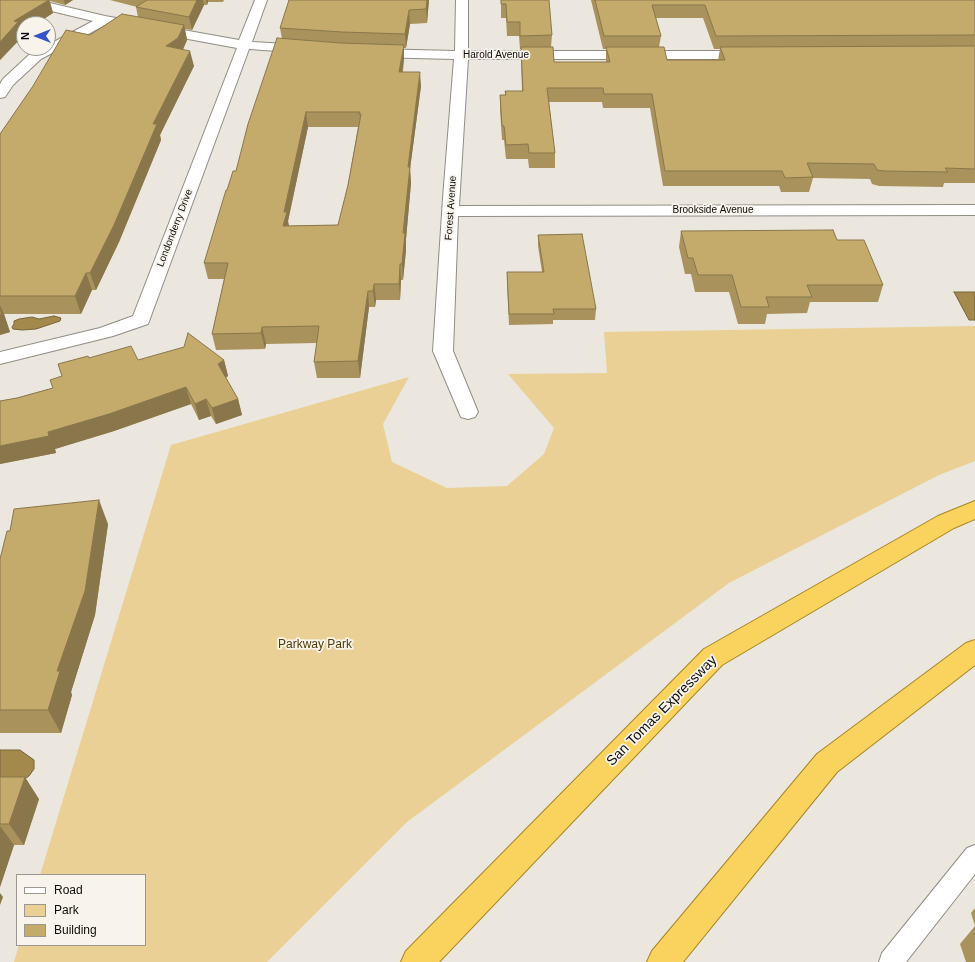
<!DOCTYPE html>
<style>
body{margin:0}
#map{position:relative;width:975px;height:962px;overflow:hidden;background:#ebe7de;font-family:Helvetica,sans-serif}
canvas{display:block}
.legend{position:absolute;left:16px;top:874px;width:130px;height:72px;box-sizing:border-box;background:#f8f4eb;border:1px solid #9a9891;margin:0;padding:5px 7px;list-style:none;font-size:12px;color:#0e0d0a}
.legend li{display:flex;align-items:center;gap:8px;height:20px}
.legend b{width:20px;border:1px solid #9a9891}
.north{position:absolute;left:16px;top:16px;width:40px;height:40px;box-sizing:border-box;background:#f8f4eb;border:1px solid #9a9891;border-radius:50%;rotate:270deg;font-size:11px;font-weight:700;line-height:16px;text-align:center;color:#0e0d0a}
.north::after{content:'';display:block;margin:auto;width:14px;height:18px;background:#3453c4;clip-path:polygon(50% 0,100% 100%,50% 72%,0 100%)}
</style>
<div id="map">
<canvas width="975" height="962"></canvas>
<ul class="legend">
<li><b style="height:5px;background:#fff"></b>Road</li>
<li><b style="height:11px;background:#ead094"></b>Park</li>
<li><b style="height:11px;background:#c4aa6b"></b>Building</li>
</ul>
<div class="north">N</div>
</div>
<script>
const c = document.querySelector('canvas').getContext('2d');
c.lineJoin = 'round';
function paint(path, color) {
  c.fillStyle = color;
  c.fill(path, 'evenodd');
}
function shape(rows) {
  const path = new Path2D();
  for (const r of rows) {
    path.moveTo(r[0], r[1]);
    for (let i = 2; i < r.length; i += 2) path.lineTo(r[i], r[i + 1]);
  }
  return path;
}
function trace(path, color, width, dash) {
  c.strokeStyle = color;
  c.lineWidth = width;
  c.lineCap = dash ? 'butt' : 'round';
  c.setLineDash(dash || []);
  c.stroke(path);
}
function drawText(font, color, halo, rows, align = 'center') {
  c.font = font + ' Helvetica,sans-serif';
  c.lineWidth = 3.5;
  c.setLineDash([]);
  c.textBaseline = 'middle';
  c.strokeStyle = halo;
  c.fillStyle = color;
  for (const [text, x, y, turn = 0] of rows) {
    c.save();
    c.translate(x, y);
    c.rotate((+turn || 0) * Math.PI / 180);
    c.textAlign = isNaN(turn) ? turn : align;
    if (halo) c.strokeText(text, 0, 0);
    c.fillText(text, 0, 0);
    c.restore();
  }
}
paint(shape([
 [975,326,975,461,939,475,729,583,407,822,267,962,14,962,19,945,145,945,145,875,40,875,171,445,409,377,383,424,392,462,447,488,507,486,544,454,554,428,508,374,607,373,604,332]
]), '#ead094');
const water = shape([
 [954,292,975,292,975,320,969,320,954,292],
 [54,316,61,318,60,321,36,329,22,330,13,329,12,327,14,324,14,321,19,319,32,317,39,319,54,316],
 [0,750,20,750,34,760,34,769,29,776,20,782,0,780,0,750]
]);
paint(water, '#a3894b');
trace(water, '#766438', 1);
const service = shape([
 [975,845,975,874,906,962,879,962,882,953,967,848,975,845]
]);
const minor = shape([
 [16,0,37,0,105,16,239,40,255,0,267,0,252,42,304,45,309,46,311,49,309,52,304,53,249,49,148,324,113,336,0,364,0,352,100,328,133,316,237,48,107,24,41,59,13,85,5,97,0,98,0,84,3,79,31,53,41,48,48,48,48,45,93,21,18,3,16,0],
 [456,0,468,0,468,51,748,51,753,52,755,55,753,58,748,59,468,59,459,206,975,205,975,215,458,216,453,351,478,412,475,417,468,419,461,417,433,351,443,198,454,59,374,57,369,56,367,53,369,50,374,49,455,51,456,0]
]);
const trunk = shape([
 [975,501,975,519,954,528,722,665,439,962,401,962,406,951,704,649,938,516,975,501],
 [975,640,975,665,837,772,683,962,647,962,652,951,817,754,966,643,975,640]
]);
trace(service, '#918d84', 2);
trace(minor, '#918d84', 2);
trace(trunk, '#a78526', 2);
paint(service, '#fff');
paint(minor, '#fff');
paint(trunk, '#fad25e');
paint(shape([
 [0,0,73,0,65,5,50,1,53,13,36,24,24,24,22,33,23,36,0,60],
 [110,0,224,0,223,2,208,2,207,5,204,5,192,30,185,29,187,40,183,50,194,66,160,135,161,140,119,242,96,290,92,290,81,314,4,314,10,332,0,335,0,134,90,35,138,17,136,7,137,7],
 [429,0,427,23,410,24,406,48,404,48,404,59,403,72,421,86,410,169,411,183,406,239,406,250,403,280,401,280,400,300,376,300,375,307,369,307,360,378,317,378,314,362,317,343,266,344,265,349,216,350,212,334,224,279,208,279,204,263,227,190,236,171,282,39,280,28],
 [308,127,358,127,348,185,338,225,289,226,288,221],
 [501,0,552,35,551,47,554,62,606,62,606,49,603,49,591,0,975,0,975,183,944,183,943,187,879,186,872,184,870,179,813,178,809,192,781,192,779,186,663,186,650,108,603,108,602,102,549,102,555,153,555,168,529,168,528,159,506,159,504,140,502,140,500,109,500,95,505,95,505,91,522,91,521,60,521,49,520,49,519,36,507,36,506,18,501,18],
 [656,18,703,18,714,49,720,49,718,60,667,60,659,47,661,36],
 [681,231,837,240,883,285,878,302,810,302,807,313,767,314,765,324,738,324,729,292,695,292,691,274,685,274,679,247],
 [538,235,596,309,595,320,553,320,553,324,509,325,507,283,507,272,542,272,538,246],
 [89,358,138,360,224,360,228,376,226,378,238,399,242,415,216,424,211,416,199,420,191,404,114,431,55,449,56,453,0,464,0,401,17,398,53,388,62,376],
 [108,524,95,615,71,692,72,695,61,733,0,733,0,559],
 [0,777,39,799,24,845,14,845,0,887],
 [975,908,975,926,971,913],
 [975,926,975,962,966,962,960,944]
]), '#a9925c');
paint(shape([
 [49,0,53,13,36,24,24,24,24,31,22,33,23,36,0,60,0,42,14,21],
 [64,0,73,0,65,5],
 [197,0,203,0,204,5,192,30,189,17],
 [206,0,208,0,208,2,207,5],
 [427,0,429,0,427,23,426,9],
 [409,10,410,24,406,48,405,34],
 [184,25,187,40,181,53,166,46],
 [404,45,404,59,400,86,399,72],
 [190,51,194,66,160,135,161,140,119,242,96,290,90,273,153,124],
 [420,72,421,86,410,169,411,183,406,239,406,250,403,280,402,264,408,167],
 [306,112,308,127,288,221,289,228,283,226,284,212],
 [400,264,401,280,400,300,399,284],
 [86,273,92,290,81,314,75,296],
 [374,284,376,300,375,307,373,291],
 [368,291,369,307,360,378,358,361],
 [0,305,4,314,10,332,0,335],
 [262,327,266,344,265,349,261,333],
 [224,360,228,376,222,380,218,364],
 [186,387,191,404,114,431,55,449,56,453,0,464,0,446,48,432],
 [206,399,211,416,199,420,195,404],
 [238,399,242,415,216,424,212,408],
 [99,500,108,524,95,615,71,692,72,695,61,733,48,710],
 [25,777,39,799,24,845,9,824],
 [0,826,14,845,0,887],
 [0,893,3,897,0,905]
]), '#89774b');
const building = shape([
 [0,0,49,0,14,21,18,22,0,42,0,0],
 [147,0,197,0,189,17,136,7,147,0],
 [289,0,427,0,426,9,409,10,405,34,342,32,280,28,289,0],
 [501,0,549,0,552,35,520,36,520,22,507,22,506,4,501,4,501,0],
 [595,0,975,0,975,35,716,36,705,5,652,5,661,36,604,36,595,0],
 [122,14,184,25,178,38,166,46,190,51,153,124,157,124,114,225,90,273,86,273,75,296,0,296,0,134,33,86,66,30,90,35,122,14],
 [277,38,341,43,404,45,399,72,420,72,408,167,410,167,403,233,405,233,402,264,400,264,399,284,374,284,373,291,368,291,358,361,314,362,319,326,262,327,261,333,212,334,228,263,204,263,226,190,227,190,233,171,236,171,248,124,277,38],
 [306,112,360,112,359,114,361,114,348,185,338,225,283,226,287,212,284,212,306,112],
 [975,46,975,169,945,168,948,172,884,171,877,170,874,164,807,163,813,177,785,178,782,171,665,171,652,94,604,94,603,88,547,88,555,153,529,153,528,144,506,145,504,126,502,126,500,95,506,95,505,91,523,91,521,47,553,47,554,62,610,62,606,47,664,47,667,60,725,60,720,47,975,46],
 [833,230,837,240,864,240,883,285,807,285,812,297,766,297,769,307,741,307,732,275,698,275,693,258,688,258,681,231,833,230],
 [582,234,596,309,553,309,554,314,509,314,507,272,544,272,538,235,582,234],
 [0,308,2,315,0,315,0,308],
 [188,333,224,360,218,364,238,399,212,408,206,399,195,404,186,387,109,414,48,432,49,436,0,446,0,401,17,398,53,388,50,380,62,376,58,364,88,356,89,358,131,346,138,360,184,347,188,333],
 [99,500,85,591,57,671,60,671,48,710,0,710,0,559,7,531,10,531,14,509,99,500],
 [0,777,25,777,9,824,0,824,0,777]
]);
paint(building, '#c4aa6b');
trace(building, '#89774b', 1);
drawText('10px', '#0e0d0a', '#f8f4eb', [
 ["Harold Avenue",496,55],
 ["Forest Avenue",451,208,-86],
 ["Brookside Avenue",713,210],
 ["Londonderry Drive",175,228,-69]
]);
drawText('12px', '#4f3c07', '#f8f4eb', [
 ["Parkway Park",315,645]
]);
drawText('14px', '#0e0d0a', '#f8f4eb', [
 ["San Tomas Expressway",662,711,-45]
]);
</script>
